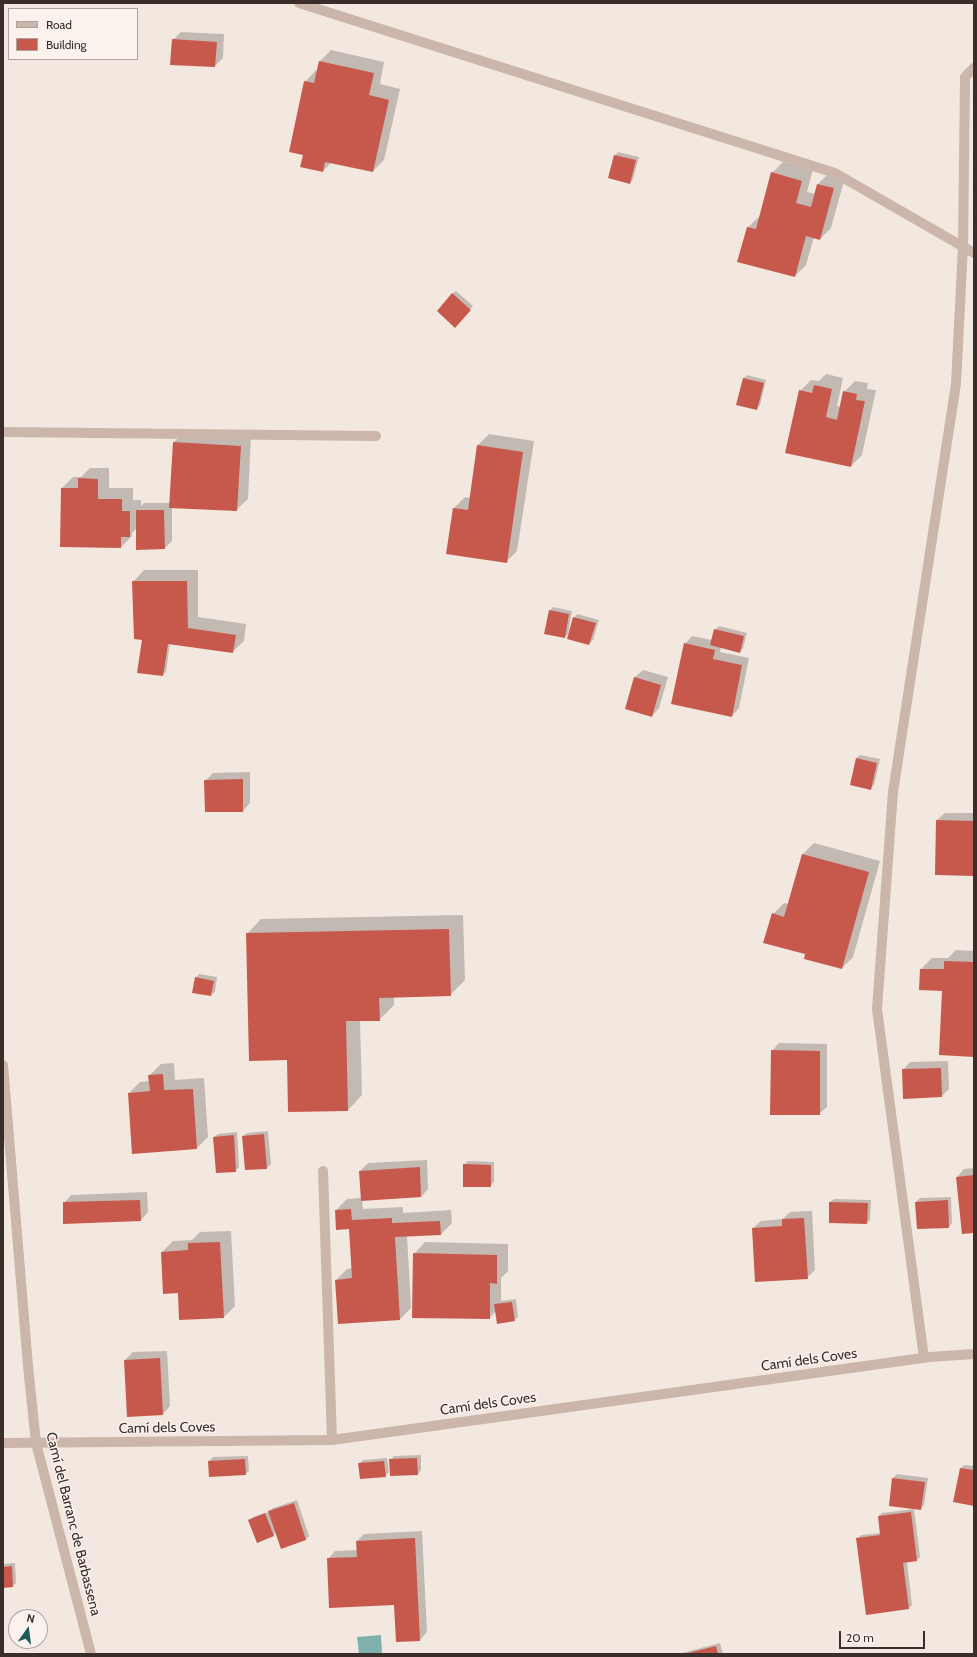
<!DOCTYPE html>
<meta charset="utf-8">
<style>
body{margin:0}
#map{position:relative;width:977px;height:1657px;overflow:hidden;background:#f3e8e0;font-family:Cabin,sans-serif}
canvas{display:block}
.frame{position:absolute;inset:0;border:4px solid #3a2d2a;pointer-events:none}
.legend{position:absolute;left:8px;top:8px;width:130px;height:52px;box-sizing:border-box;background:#fbf2ed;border:1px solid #aea39f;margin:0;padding:5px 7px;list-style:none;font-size:12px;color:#3a2d2a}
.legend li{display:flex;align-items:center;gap:8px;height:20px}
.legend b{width:20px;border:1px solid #aea39f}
.north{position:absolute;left:8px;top:1609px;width:40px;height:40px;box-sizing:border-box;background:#fbf2ed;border:1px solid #aea39f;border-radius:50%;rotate:14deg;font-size:11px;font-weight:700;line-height:16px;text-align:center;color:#3a2d2a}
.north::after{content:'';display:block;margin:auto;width:14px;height:18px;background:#1f5c58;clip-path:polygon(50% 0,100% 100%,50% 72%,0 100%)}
.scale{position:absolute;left:839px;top:1631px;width:86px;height:18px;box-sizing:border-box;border:2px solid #3a2d2a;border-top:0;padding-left:5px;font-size:12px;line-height:14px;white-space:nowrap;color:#3a2d2a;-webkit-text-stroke:3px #fbf2ed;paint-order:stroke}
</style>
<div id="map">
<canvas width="977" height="1657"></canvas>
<div class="frame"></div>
<ul class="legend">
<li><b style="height:5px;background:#ccb6ab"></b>Road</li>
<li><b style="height:11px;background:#c6594b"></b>Building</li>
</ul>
<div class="north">N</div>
<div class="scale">20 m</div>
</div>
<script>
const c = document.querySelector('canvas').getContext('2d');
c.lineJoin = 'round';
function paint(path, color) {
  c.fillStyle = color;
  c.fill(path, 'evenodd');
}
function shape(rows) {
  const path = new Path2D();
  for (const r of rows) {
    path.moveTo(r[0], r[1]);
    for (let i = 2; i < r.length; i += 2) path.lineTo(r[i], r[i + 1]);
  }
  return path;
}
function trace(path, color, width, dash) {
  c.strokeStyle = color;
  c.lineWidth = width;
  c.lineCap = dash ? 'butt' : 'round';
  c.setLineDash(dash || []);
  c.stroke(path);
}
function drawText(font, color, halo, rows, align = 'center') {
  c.font = font + ' Cabin,sans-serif';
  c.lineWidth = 3;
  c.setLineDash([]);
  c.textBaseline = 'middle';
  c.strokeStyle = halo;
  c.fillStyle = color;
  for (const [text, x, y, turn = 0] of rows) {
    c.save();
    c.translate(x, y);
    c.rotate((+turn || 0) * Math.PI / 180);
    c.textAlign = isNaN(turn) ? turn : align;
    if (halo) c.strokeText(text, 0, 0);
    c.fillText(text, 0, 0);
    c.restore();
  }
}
paint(shape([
 [381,1635,382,1654,359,1654,357,1637]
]), '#7fb1ac');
paint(shape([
 [181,32,224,34,223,58,215,66,173,40],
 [331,50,384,62,380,84,400,89,384,160,373,171,332,162,323,171,304,154,305,82,316,70,318,71,320,61],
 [618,152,639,157,633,179,630,183,615,156],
 [783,162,813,169,807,192,815,194,818,184,829,173,845,177,831,228,820,239,814,237,806,265,795,276,738,261,748,227,760,216,772,173],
 [456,291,473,306,459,323,452,294],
 [826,374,843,378,837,406,841,407,844,392,855,381,868,383,867,389,876,390,862,455,851,466,800,391,811,380,819,381],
 [747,375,766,380,760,405,756,409,744,378],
 [185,431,251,435,248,499,236,510,172,507,172,541,165,548,137,528,132,533,132,536,121,547,62,488,73,477,81,477,90,468,109,468,109,488,133,488,133,500,141,500,141,506,144,503,170,503,174,442],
 [489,434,534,441,517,551,506,562,447,553,454,508,465,497,470,498,478,445],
 [144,570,198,570,198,617,246,624,244,641,232,652,170,643,166,672,162,675,144,639,133,582],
 [553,607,572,611,568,634,564,637,550,611],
 [577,614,599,620,593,640,589,644,574,618],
 [719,626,747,633,743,648,740,652,721,647,720,652,749,658,739,708,732,716,685,644,692,636,712,640,715,630],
 [643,670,668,677,659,708,652,716,635,677],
 [860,755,880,759,874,785,870,789,857,758],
 [250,772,250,803,243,811,205,781,213,773],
 [945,813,974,813,974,875,937,820],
 [814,843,880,861,853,957,842,968,806,953,773,914,784,903,789,904,803,854],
 [463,915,465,980,450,995,394,996,394,1005,379,1020,360,1020,362,1095,348,1110,288,1059,247,934,261,919],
 [956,950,974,951,974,1056,944,990,920,989,921,969,932,958,948,958],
 [199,974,217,977,215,992,211,995,196,978],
 [779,1043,827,1044,827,1107,819,1114,772,1051],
 [948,1061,949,1089,942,1096,903,1070,910,1062],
 [174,1063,175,1080,204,1078,208,1137,197,1148,129,1093,140,1082,150,1081,150,1075,161,1064],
 [268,1131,271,1164,267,1168,246,1169,243,1136,247,1133],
 [237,1132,239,1167,235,1171,214,1137,218,1134],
 [427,1160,428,1189,421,1197,362,1200,363,1209,403,1207,403,1213,451,1210,452,1223,441,1234,407,1236,411,1308,400,1319,336,1280,347,1269,352,1268,350,1228,337,1229,336,1210,347,1199,362,1198,360,1171,368,1163],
 [468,1161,494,1162,494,1182,490,1186,464,1165],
 [974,1168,974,1232,957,1177,964,1169],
 [147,1192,148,1212,141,1220,64,1203,71,1195],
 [951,1197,952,1223,949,1227,916,1202,920,1198],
 [834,1199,871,1200,870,1220,867,1223,830,1202],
 [812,1211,815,1270,807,1278,753,1228,761,1221,783,1219,790,1212],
 [231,1231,235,1306,224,1317,179,1292,162,1252,173,1241,192,1240,200,1232],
 [425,1242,508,1244,508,1271,501,1278,501,1301,516,1299,518,1317,514,1320,496,1311,489,1318,414,1254],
 [167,1351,170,1406,163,1414,125,1360,133,1352],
 [421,1455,421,1470,418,1474,390,1460,394,1456],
 [248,1456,249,1471,245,1474,209,1461,213,1457],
 [387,1458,389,1472,385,1476,359,1464,363,1460],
 [964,1465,974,1466,974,1505,961,1468],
 [897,1474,928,1478,924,1505,920,1509,890,1505,893,1478],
 [297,1500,309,1536,306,1540,276,1532,273,1535,250,1520,253,1517,269,1512,273,1508],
 [914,1509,920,1557,917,1560,907,1562,912,1605,909,1608,857,1539,861,1535,881,1533,879,1516,882,1513],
 [422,1531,427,1632,420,1640,395,1604,328,1559,335,1551,357,1550,357,1541,364,1534],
 [15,1563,16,1583,13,1586,3,1587,3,1564],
 [720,1643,723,1654,681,1654,682,1653]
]), '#0003');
paint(shape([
 [172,39,217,42,215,67,170,65],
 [319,61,374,73,369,95,389,100,373,172,325,162,323,172,300,167,303,155,289,152,304,81,314,83],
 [614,155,636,160,630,184,608,178],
 [771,172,802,181,796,203,811,207,817,184,834,188,820,240,806,236,795,277,737,262,747,227,756,229],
 [452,293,471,310,455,328,437,311],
 [743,378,764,383,757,410,736,405],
 [814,385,832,389,826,417,837,420,843,391,857,394,856,400,865,401,851,467,785,453,799,390,812,393],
 [173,442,241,446,237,511,169,508],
 [477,445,523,452,507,563,446,554,453,508,468,510],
 [78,478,98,479,98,499,122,499,122,511,130,511,130,537,121,537,121,548,60,547,61,488,78,488],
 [136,510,164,510,165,549,136,550],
 [132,581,187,581,188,628,236,635,233,653,168,644,163,676,137,673,142,640,134,639],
 [549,610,569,614,565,638,544,634],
 [573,617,596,623,589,645,567,639],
 [714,629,744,636,740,653,710,645],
 [684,643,715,650,713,659,742,665,732,717,671,704],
 [634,677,661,685,652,717,625,709],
 [856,758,877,763,871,790,850,785],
 [243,779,243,812,205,812,204,780],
 [936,820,974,821,974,876,935,875],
 [802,854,869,872,842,969,804,959,805,954,763,943,772,913,784,917],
 [449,929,451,996,379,998,380,1021,346,1021,348,1111,288,1112,287,1060,249,1061,246,933],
 [944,961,974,962,974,1057,939,1055,942,991,919,990,920,969,944,969],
 [195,977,214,981,211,996,192,993],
 [771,1050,820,1051,820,1115,770,1115],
 [941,1068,942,1097,903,1099,902,1069],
 [163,1074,164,1090,193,1089,197,1149,132,1154,128,1093,150,1091,148,1075],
 [264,1134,267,1169,245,1170,242,1136],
 [234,1135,236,1172,216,1173,213,1137],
 [463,1164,491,1165,491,1187,463,1187],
 [420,1167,421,1197,361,1201,359,1171],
 [974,1175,974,1233,962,1234,956,1177],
 [140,1200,141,1221,63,1224,63,1202],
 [948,1200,949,1228,917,1229,915,1202],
 [829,1202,868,1203,867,1224,829,1223],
 [351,1209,352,1220,392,1218,392,1223,440,1221,441,1235,395,1237,400,1320,338,1324,335,1280,352,1278,349,1229,336,1230,335,1210],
 [804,1218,808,1279,755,1282,752,1228,782,1226,782,1219],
 [220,1242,224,1318,179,1320,178,1293,163,1294,161,1252,188,1250,188,1243],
 [413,1253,497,1255,497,1284,490,1283,490,1319,412,1318],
 [512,1302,515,1321,497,1324,494,1304],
 [160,1358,163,1415,127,1417,124,1360],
 [417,1458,418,1475,390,1476,389,1459],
 [245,1459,246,1475,209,1477,208,1461],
 [384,1461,386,1477,360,1479,358,1463],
 [960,1468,974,1470,974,1506,953,1502],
 [892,1478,925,1482,921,1510,889,1506],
 [294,1503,306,1540,281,1549,268,1511],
 [911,1512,917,1561,903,1563,909,1609,866,1615,856,1538,880,1535,878,1516],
 [265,1513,274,1536,257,1543,248,1520],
 [415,1538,420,1641,396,1642,394,1605,329,1608,327,1558,357,1557,356,1541],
 [12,1566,13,1587,3,1588,3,1567],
 [716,1646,718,1654,688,1654,688,1653]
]), '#c6594b');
trace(shape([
 [299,3,835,173,974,253]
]), '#ccb6ab', 10);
trace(shape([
 [3,432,376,436],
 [3,1065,28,1366,36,1443,91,1654],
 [323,1171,332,1440],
 [924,1358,877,1009,893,792,956,384,963,246,965,77,974,68],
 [3,1443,332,1440,930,1357,974,1354]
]), '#ccb6ab', 10);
drawText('14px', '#3a2d2a', '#fbf2ed', [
 ["Camí dels Coves",809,1360,-8],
 ["Camí dels Coves",488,1404,-8],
 ["Camí dels Coves",167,1428,-1],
 ["Camí del Barranc de Barbassena",73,1524,76]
]);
</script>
